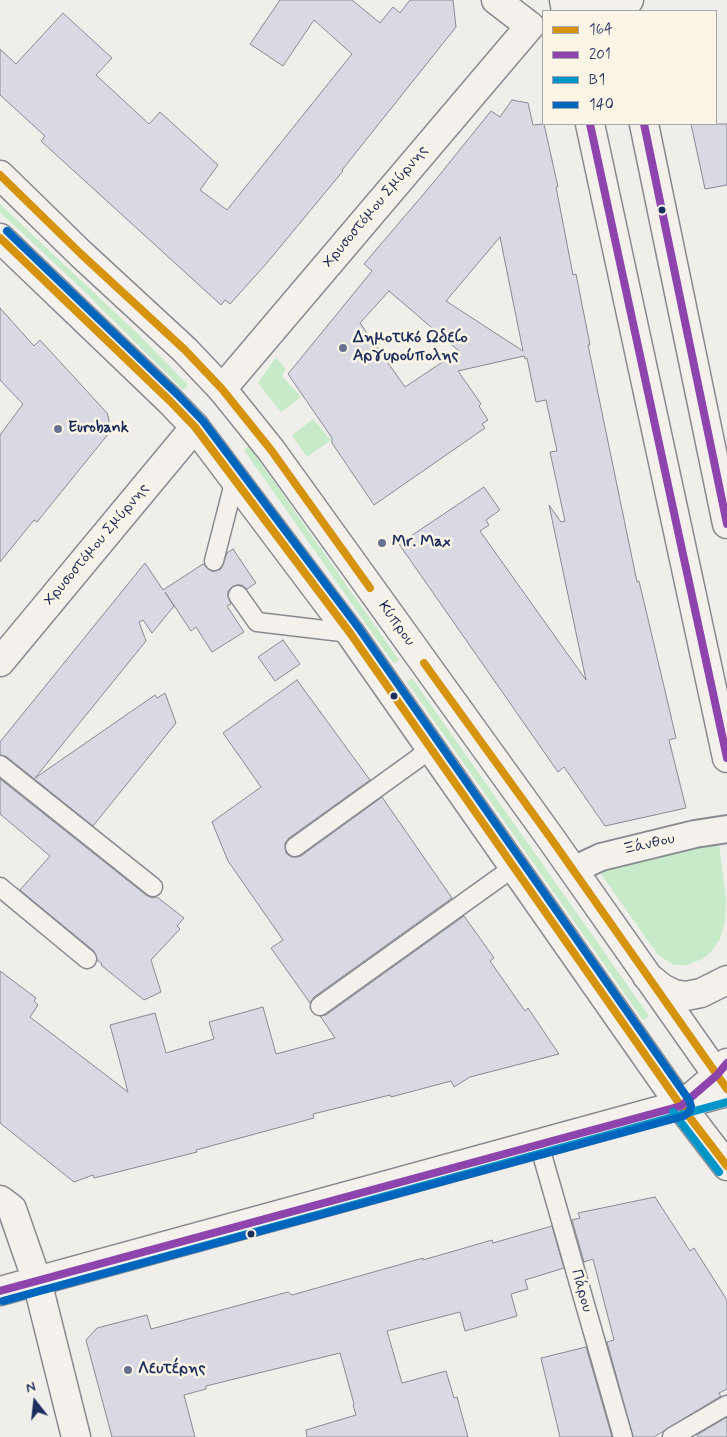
<!DOCTYPE html>
<meta charset="utf-8">
<style>
body{margin:0}
#map{position:relative;width:727px;height:1437px;overflow:hidden;background:#f0eeeb;font-family:Mynerve,sans-serif}
canvas{display:block}
.legend{position:absolute;left:542px;top:10px;width:175px;height:115px;box-sizing:border-box;background:#fcf5e5;border:1px solid #a2a6af;margin:0;padding:6px 9px;list-style:none;font-size:15px;color:#1b2f5e}
.legend li{display:flex;align-items:center;gap:10px;height:25px}
.legend b{width:25px;border:1px solid #a2a6af}
.north{position:absolute;left:10px;top:1377px;width:50px;height:50px;-webkit-text-stroke:4px #fcf5e5;paint-order:stroke;rotate:344deg;font-size:14px;font-weight:700;line-height:20px;text-align:center;color:#1b2f5e}
.north::after{content:'';display:block;margin:auto;width:18px;height:22px;background:#1b2f5e;clip-path:polygon(50% 0,100% 100%,50% 72%,0 100%)}
</style>
<div id="map">
<canvas width="727" height="1437"></canvas>
<ul class="legend">
<li><b style="height:6px;background:#d6940e"></b>164</li>
<li><b style="height:6px;background:#8e44ad"></b>201</li>
<li><b style="height:6px;background:#0095c8"></b>Β1</li>
<li><b style="height:6px;background:#0065bd"></b>140</li>
</ul>
<div class="north">N</div>
</div>
<script>
const c = document.querySelector('canvas').getContext('2d');
c.lineJoin = 'round';
function paint(path, color) {
  c.fillStyle = color;
  c.fill(path, 'evenodd');
}
function shape(rows) {
  const path = new Path2D();
  for (const r of rows) {
    path.moveTo(r[0], r[1]);
    for (let i = 2; i < r.length; i += 2) path.lineTo(r[i], r[i + 1]);
  }
  return path;
}
function trace(path, color, width, dash) {
  c.strokeStyle = color;
  c.lineWidth = width;
  c.lineCap = dash ? 'butt' : 'round';
  c.setLineDash(dash || []);
  c.stroke(path);
}
function drawText(font, color, halo, rows, align = 'center') {
  c.font = font + ' Mynerve,sans-serif';
  c.lineWidth = 5;
  c.setLineDash([]);
  c.textBaseline = 'middle';
  c.strokeStyle = halo;
  c.fillStyle = color;
  for (const [text, x, y, turn = 0] of rows) {
    c.save();
    c.translate(x, y);
    c.rotate((+turn || 0) * Math.PI / 180);
    c.textAlign = isNaN(turn) ? turn : align;
    if (halo) c.strokeText(text, 0, 0);
    c.fillText(text, 0, 0);
    c.restore();
  }
}
paint(shape([
 [0,204,139,335,188,385,183,390,84,291,0,212],
 [276,357,286,369,282,376,301,397,281,412,258,383],
 [313,419,331,440,307,457,292,435],
 [249,446,399,660,394,664,244,450],
 [412,678,649,1016,643,1020,407,682],
 [718,837,726,898,725,922,720,939,711,952,702,959,688,965,674,965,658,955,601,874,611,867]
]), '#c7eac9');
const building = shape([
 [280,0,352,0,380,23,393,7,400,13,410,0,453,0,456,27,342,170,343,171,266,264,230,304,225,300,221,305,41,141,45,136,0,95,0,49,16,64,63,13,112,58,96,75,149,124,160,112,218,165,200,190,227,210,352,54,314,20,283,66,250,44,280,0],
 [512,100,528,103,533,125,544,124,558,187,556,187,573,275,576,274,590,345,588,345,637,582,639,581,670,712,676,738,669,740,686,808,605,826,564,767,558,772,399,544,484,487,500,510,486,520,489,525,480,531,586,680,549,505,561,522,565,521,550,452,557,451,546,400,536,402,527,358,525,359,524,356,458,371,481,404,479,406,488,420,482,424,485,428,374,505,332,443,332,438,288,374,372,271,364,264,433,183,491,111,500,117,512,100],
 [500,237,523,351,446,301,500,237],
 [389,291,459,351,405,387,360,323,389,291],
 [691,124,727,124,727,185,705,189,691,124],
 [0,308,34,346,40,340,107,413,109,420,109,433,37,522,34,520,0,562,0,435,23,404,0,380,0,308],
 [233,549,256,583,247,589,242,585,237,585,232,587,228,591,228,596,231,604,227,606,244,632,212,652,196,627,191,631,165,592,174,606,152,633,143,620,139,622,146,641,35,778,155,695,157,698,165,693,176,723,93,826,7,757,0,755,0,742,145,563,163,590,203,564,211,571,216,571,221,569,227,553,233,549],
 [283,640,300,664,275,681,258,657,283,640],
 [297,680,370,780,289,838,285,843,286,853,291,857,297,857,301,856,382,797,452,898,314,997,310,1003,271,948,283,940,228,861,212,822,261,787,223,733,297,680],
 [0,779,146,895,152,898,157,897,184,918,177,926,180,929,151,960,161,992,144,1000,101,965,102,964,97,960,94,951,20,890,50,856,0,814,0,779],
 [464,916,494,958,490,961,525,1011,528,1008,559,1054,470,1077,454,1087,451,1081,391,1097,390,1095,313,1114,314,1118,196,1150,197,1152,94,1178,93,1175,74,1182,0,1123,0,971,36,998,34,1001,38,1005,30,1017,128,1092,110,1025,155,1013,166,1053,214,1039,209,1022,263,1007,276,1054,335,1038,320,1016,326,1015,464,916],
 [655,1197,690,1251,694,1248,727,1300,727,1389,719,1393,721,1396,654,1437,633,1437,607,1342,614,1340,593,1259,584,1262,572,1220,580,1218,578,1213,655,1197],
 [552,1226,564,1268,525,1280,528,1289,511,1294,517,1316,465,1331,460,1312,387,1331,402,1383,446,1371,454,1398,457,1397,468,1437,307,1437,306,1430,356,1415,353,1405,354,1404,340,1353,206,1386,206,1389,184,1395,195,1437,112,1437,86,1340,97,1328,147,1315,151,1329,288,1292,292,1295,423,1258,423,1260,492,1240,493,1243,552,1226],
 [586,1347,612,1437,560,1437,541,1358,586,1347],
 [727,1417,727,1437,698,1437,697,1435,727,1417]
]);
paint(building, '#d8d9e2');
trace(building, '#878a91', 1);
const service = shape([
 [214,561,235,479],
 [238,595,257,622,350,633],
 [0,765,153,887],
 [295,847,431,749],
 [0,887,87,959],
 [320,1006,514,867],
 [539,1144,623,1437],
 [672,1437,727,1405]
]);
const pedestrian = shape([
 [573,870,601,857,695,834,727,829]
]);
const minor = shape([
 [496,0,530,26],
 [574,11,629,0],
 [222,389,530,26],
 [0,662,195,427],
 [0,1200,12,1209,37,1281,76,1437]
]);
const secondary = shape([
 [0,175,81,254,185,350,222,389,271,450,552,840,727,1089],
 [0,238,170,401,195,427,350,633,681,1106,727,1166]
]);
const primary = shape([
 [564,0,566,11],
 [619,0,622,11],
 [590,124,727,758],
 [644,124,727,524],
 [647,976,662,988,674,994,686,996,701,993,727,980],
 [688,1100,717,1075,727,1063],
 [0,1291,727,1092]
]);
trace(service, '#878a91', 21);
trace(pedestrian, '#878a91', 30);
trace(minor, '#878a91', 31);
trace(secondary, '#878a91', 31);
trace(primary, '#878a91', 31);
trace(service, '#f4f1ec', 18);
trace(pedestrian, '#f4f1ec', 26);
trace(minor, '#f4f1ec', 28);
trace(secondary, '#f4f1ec', 28);
trace(primary, '#f4f1ec', 28);
trace(shape([
 [0,175,81,254,185,350,222,389,271,450,370,588],
 [0,238,170,401,195,427,350,633,681,1106,727,1166],
 [424,663,552,840,727,1089]
]), '#d6940e', 8);
trace(shape([
 [590,124,727,758],
 [644,124,727,524],
 [0,1291,681,1106,717,1075,727,1063]
]), '#8e44ad', 8);
trace(shape([
 [673,1112,719,1172],
 [3,1301,727,1102]
]), '#0095c8', 8);
trace(shape([
 [3,1301,684,1116,689,1112,691,1106,689,1100,358,627,203,421,177,394,7,231]
]), '#0065bd', 8);
for (const [x, y, r, color] of [
 [662,210,4.5,"#1b2f5e"],
 [343,348,5,"#66728f"],
 [58,429,5,"#66728f"],
 [382,543,5,"#66728f"],
 [394,696,4.5,"#1b2f5e"],
 [251,1234,4.5,"#1b2f5e"],
 [128,1370,5,"#66728f"]
]) {
  const dot = new Path2D();
  dot.arc(x, y, r, 0, 2 * Math.PI);
  c.fillStyle = color;
  c.fill(dot);
  trace(dot, '#fcf5e5', 2);
}
drawText('16px', '#1b2f5e', '#fcf5e5', [
 ["Χρυσοστόμου Σμύρνης",376,207,-50],
 ["Χρυσοστόμου Σμύρνης",97,545,-50],
 ["Κύπρου",396,624,54],
 ["Ξάνθου",649,845,-13],
 ["Πάρου",581,1291,74]
]);
drawText('bold 16px', '#1b2f5e', '#fcf5e5', [
 ["Δημοτικό Ωδείο",353,339],
 ["Αργυρούπολης",353,357],
 ["Eurobank",68,429],
 ["Mr. Max",392,543],
 ["Λευτέρης",138,1370]
], 'left');
</script>
